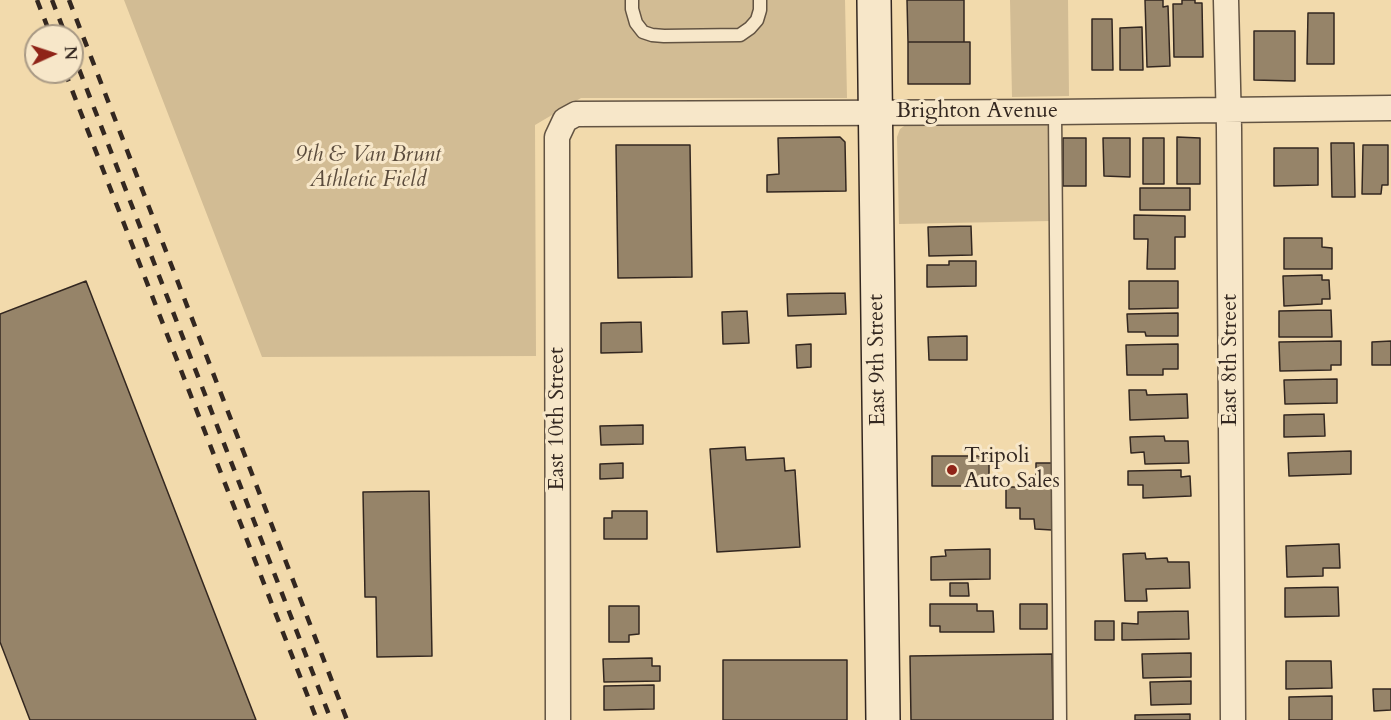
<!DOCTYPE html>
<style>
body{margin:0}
#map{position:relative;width:1391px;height:720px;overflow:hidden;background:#f2daac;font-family:Cardo,serif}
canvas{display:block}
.north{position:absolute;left:24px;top:24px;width:60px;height:60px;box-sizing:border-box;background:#f7e7c9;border:2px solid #a99a85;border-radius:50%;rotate:87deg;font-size:16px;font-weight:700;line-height:24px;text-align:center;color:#332720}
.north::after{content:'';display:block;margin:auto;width:21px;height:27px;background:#8f2418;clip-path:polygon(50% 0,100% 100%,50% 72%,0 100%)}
</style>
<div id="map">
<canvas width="1391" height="720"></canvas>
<div class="north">N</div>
</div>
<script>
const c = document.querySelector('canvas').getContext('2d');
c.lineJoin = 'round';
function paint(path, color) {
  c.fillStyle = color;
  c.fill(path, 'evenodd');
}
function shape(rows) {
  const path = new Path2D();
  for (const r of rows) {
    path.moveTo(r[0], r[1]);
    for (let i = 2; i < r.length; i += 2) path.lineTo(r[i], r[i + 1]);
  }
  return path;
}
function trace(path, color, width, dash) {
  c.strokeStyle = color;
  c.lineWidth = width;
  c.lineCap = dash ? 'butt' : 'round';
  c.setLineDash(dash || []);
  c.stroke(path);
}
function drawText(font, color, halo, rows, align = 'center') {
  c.font = font + ' Cardo,serif';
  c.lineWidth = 6;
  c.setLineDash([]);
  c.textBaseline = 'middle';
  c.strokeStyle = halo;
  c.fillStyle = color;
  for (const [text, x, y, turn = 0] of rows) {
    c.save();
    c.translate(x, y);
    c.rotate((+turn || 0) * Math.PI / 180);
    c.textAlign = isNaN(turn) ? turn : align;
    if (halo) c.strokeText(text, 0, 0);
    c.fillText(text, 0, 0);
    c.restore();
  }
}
paint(shape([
 [124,0,845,0,847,98,581,98,535,125,536,356,262,357],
 [1010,0,1068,0,1069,96,1012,97],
 [1048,121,1050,221,899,224,897,137,900,129,907,124]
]), '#d2bc94');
const building = shape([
 [907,0,964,0,964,42,908,42,907,0],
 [1145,0,1163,0,1163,7,1168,6,1170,66,1147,67,1145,0],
 [1182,0,1195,0,1195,3,1202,3,1203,57,1174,57,1173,4,1182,4,1182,0],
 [1308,13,1334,13,1334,64,1307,64,1308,13],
 [1092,19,1112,19,1113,70,1092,70,1092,19],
 [1142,27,1143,70,1120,70,1120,28,1142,27],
 [1254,31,1295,31,1295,81,1254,80,1254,31],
 [908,42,970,42,970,84,908,84,908,42],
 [840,137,845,142,846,191,767,192,767,175,779,174,778,138,840,137],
 [1177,137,1200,138,1200,184,1177,184,1177,137],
 [1063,138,1086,138,1086,186,1063,186,1063,138],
 [1103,138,1130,138,1130,177,1104,176,1103,138],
 [1143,138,1164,138,1164,184,1143,184,1143,138],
 [1331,143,1354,143,1355,197,1332,197,1331,143],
 [616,145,690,145,692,277,618,278,616,145],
 [1363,145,1388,145,1388,185,1382,185,1381,194,1362,194,1363,145],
 [1274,148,1318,148,1318,185,1274,186,1274,148],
 [1140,188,1190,188,1190,210,1140,210,1140,188],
 [1134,215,1185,216,1185,237,1175,237,1175,269,1147,269,1148,239,1134,239,1134,215],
 [971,226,972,255,929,256,928,227,971,226],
 [1284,238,1322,238,1322,247,1332,248,1332,269,1284,269,1284,238],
 [949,261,976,261,976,286,927,287,927,265,949,265,949,261],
 [1322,275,1322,280,1329,280,1330,299,1322,299,1322,304,1284,306,1283,276,1322,275],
 [86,281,256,720,30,720,0,642,0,314,86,281],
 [1129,281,1178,281,1178,308,1129,309,1129,281],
 [845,293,846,314,788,316,787,294,845,293],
 [1331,310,1332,337,1279,337,1279,311,1331,310],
 [747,311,749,343,723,344,722,312,747,311],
 [1178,313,1178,336,1146,336,1145,332,1128,332,1127,314,1178,313],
 [641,322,642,352,601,353,601,323,641,322],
 [967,336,967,360,929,360,928,337,967,336],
 [1341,341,1341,365,1331,365,1331,370,1280,371,1279,342,1341,341],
 [1391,341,1391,365,1372,365,1372,342,1391,341],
 [811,344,811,367,797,368,796,345,811,344],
 [1178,344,1178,369,1163,369,1163,375,1127,375,1126,345,1178,344],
 [1337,379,1337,403,1285,404,1284,380,1337,379],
 [1129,390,1146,390,1147,395,1187,394,1188,418,1130,420,1129,390],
 [1324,414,1325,436,1284,437,1284,415,1324,414],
 [643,425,643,444,601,445,600,426,643,425],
 [1164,436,1165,441,1188,441,1189,463,1145,464,1144,452,1131,453,1130,437,1164,436],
 [745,447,746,460,784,458,785,471,795,470,800,547,717,552,710,449,745,447],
 [1351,451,1351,474,1289,476,1288,453,1351,451],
 [932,456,989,456,989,486,932,486,932,456],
 [623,463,623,478,600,479,600,464,623,463],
 [1036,463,1052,463,1052,530,1035,529,1034,519,1020,519,1020,508,1006,508,1006,487,1036,487,1036,463],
 [1181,470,1181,477,1190,476,1191,496,1143,498,1143,485,1128,485,1128,471,1181,470],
 [429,491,432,656,377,657,376,597,365,597,363,492,429,491],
 [612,511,647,511,647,539,604,539,604,518,612,518,612,511],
 [1339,544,1340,568,1323,568,1323,576,1287,577,1286,546,1339,544],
 [990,549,990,579,931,580,931,557,946,556,945,550,990,549],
 [1145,553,1146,559,1167,558,1168,562,1189,562,1190,588,1146,589,1147,601,1125,601,1123,554,1145,553],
 [950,583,968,583,969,596,950,596,950,583],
 [1338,587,1339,616,1285,617,1285,588,1338,587],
 [930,604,977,604,977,611,993,611,994,632,940,632,940,626,930,626,930,604],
 [1020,604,1047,604,1047,629,1020,629,1020,604],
 [609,606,639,606,639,634,629,635,629,642,609,642,609,606],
 [1188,611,1189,639,1122,640,1122,623,1138,624,1138,612,1188,611],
 [1095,621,1114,621,1114,640,1095,640,1095,621],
 [1191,653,1191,677,1143,678,1142,654,1191,653],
 [1052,654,1053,720,911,720,910,656,1052,654],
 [652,658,652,666,660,666,660,681,604,682,603,659,652,658],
 [723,660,847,660,847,720,723,720,723,660],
 [1286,661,1331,661,1332,688,1286,689,1286,661],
 [1191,681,1191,704,1151,705,1150,682,1191,681],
 [654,685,654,709,604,710,604,686,654,685],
 [1373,689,1391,689,1391,710,1374,711,1373,689],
 [1332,696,1332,720,1289,720,1289,697,1332,696],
 [1190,714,1190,720,1135,720,1135,715,1190,714]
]);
paint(building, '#968469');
trace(building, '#332720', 1.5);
const service = shape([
 [632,0,632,9,636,23,643,32,652,35,664,36,740,35,750,28,757,20,760,10,760,0],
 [1055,112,1060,720]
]);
const minor = shape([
 [1226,0,1229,128,1233,720],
 [558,720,557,137,565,120,576,114,1055,112,1391,108]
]);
const secondary = shape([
 [874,0,883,720]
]);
trace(service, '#635443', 15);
trace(minor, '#635443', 27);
trace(secondary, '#332720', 36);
trace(service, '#f7e7c9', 12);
trace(minor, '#f7e7c9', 24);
trace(secondary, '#f7e7c9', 33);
trace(shape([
 [37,0,51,36],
 [52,0,66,36],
 [69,0,347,720],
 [72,51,331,720],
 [65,72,317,720]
]), '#332720', 4.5, [10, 10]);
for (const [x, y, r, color] of [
 [952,470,6,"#8f2418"]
]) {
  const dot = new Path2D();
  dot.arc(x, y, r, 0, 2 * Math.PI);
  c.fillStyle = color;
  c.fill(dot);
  trace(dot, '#f7e7c9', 2);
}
drawText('22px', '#332720', '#f7e7c9', [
 ["Brighton Avenue",977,112],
 ["East 9th Street",878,360,-91],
 ["East 8th Street",1231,360,-90],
 ["East 10th Street",558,419,-90]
]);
drawText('italic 22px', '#5b4c3d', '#f7e7c9', [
 ["9th & Van Brunt",368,156],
 ["Athletic Field",368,181]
]);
drawText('22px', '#332720', '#f7e7c9', [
 ["Tripoli",964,457],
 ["Auto Sales",964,482]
], 'left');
</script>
